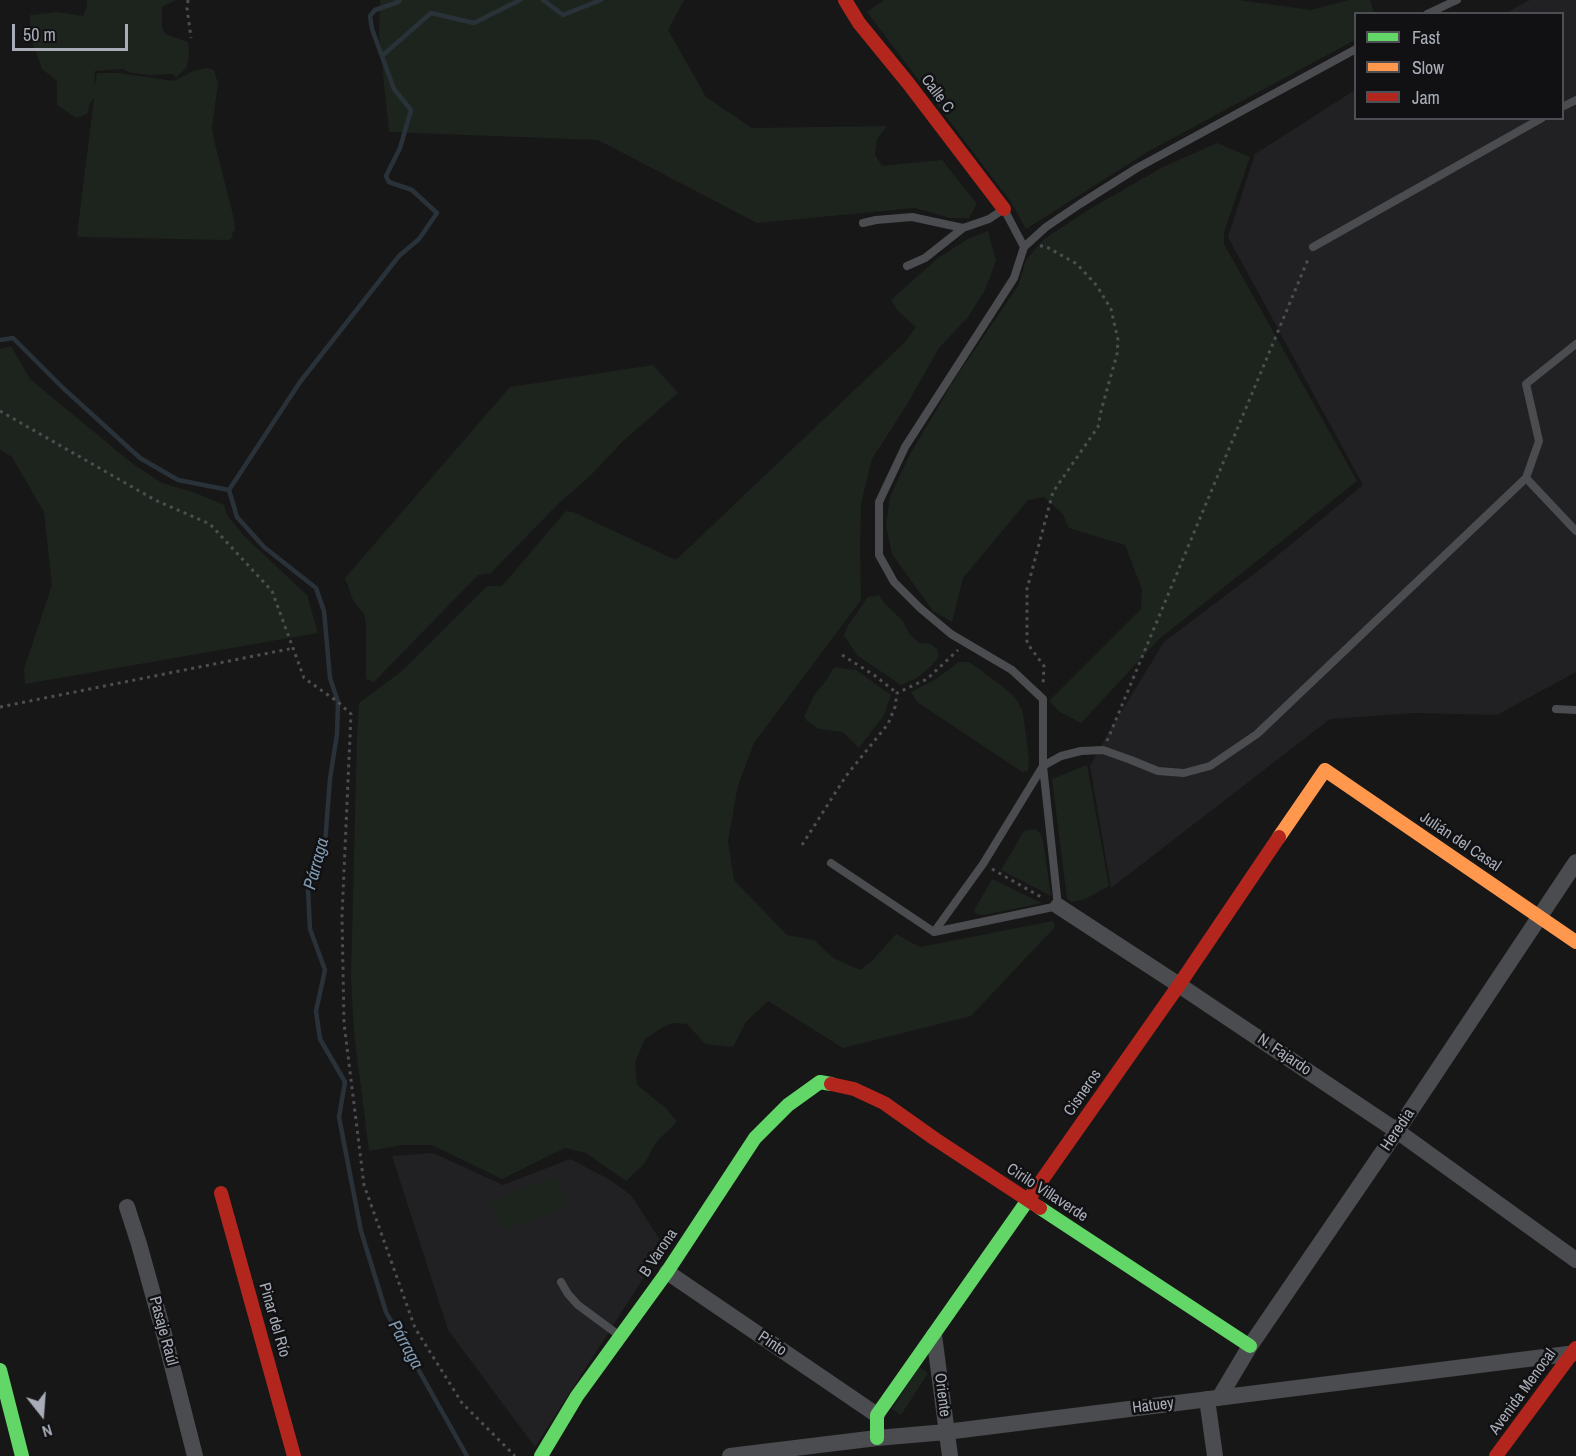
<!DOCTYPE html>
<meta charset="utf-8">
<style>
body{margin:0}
#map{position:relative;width:1576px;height:1456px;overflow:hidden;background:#171717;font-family:"Archivo Narrow",sans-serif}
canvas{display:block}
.legend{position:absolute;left:1354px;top:12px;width:210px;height:108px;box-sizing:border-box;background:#111113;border:2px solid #4d4f55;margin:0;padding:8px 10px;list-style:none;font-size:18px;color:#a8adb8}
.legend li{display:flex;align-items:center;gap:12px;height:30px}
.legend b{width:30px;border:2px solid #4d4f55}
.north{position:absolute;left:12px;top:1384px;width:60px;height:60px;-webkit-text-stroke:4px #111113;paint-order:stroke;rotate:163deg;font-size:16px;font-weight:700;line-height:24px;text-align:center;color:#a8adb8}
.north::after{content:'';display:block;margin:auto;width:21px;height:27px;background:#a8adb8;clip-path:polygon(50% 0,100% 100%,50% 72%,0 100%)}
.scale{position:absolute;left:12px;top:24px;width:116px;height:27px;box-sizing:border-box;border:3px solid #a8adb8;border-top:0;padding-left:8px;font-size:18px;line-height:21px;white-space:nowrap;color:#a8adb8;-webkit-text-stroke:4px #111113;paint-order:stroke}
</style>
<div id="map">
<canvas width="1576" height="1456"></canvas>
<ul class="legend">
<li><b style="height:8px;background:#63d668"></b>Fast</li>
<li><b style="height:8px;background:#ff974d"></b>Slow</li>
<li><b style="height:8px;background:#b3261e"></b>Jam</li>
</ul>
<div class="north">N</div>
<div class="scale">50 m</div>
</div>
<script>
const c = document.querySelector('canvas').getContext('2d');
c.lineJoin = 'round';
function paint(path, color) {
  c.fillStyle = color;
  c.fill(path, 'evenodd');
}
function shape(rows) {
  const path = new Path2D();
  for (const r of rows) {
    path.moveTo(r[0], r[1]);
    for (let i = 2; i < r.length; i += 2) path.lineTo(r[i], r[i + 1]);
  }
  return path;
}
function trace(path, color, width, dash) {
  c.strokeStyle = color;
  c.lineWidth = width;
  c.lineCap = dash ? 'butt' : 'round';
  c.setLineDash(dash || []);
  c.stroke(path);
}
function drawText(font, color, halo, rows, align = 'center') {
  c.font = font + ' "Archivo Narrow",sans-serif';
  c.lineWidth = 5;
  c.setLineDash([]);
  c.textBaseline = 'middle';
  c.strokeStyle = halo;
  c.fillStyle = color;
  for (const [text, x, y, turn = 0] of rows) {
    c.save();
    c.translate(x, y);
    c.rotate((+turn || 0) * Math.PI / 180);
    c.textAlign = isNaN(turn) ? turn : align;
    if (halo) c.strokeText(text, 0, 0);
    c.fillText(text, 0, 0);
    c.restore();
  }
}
paint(shape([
 [1530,0,1576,0,1576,672,1497,715,1414,713,1330,719,1111,888,1090,766,1107,735,1164,642,1267,564,1363,485,1228,237,1255,154,1355,90,1356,118,1562,118,1562,14,1506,13],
 [433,1153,503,1185,570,1159,607,1178,631,1195,664,1246,535,1447,448,1330,392,1156]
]), '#212123');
paint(shape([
 [87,0,176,0,162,7,162,26,165,34,188,42,189,54,187,67,176,78,173,74,150,75,131,73,123,69,95,71,94,89,97,73,119,73,174,81,193,71,207,68,214,70,218,83,212,128,215,144,234,219,235,230,232,233,233,237,229,240,79,237,77,235,94,99,90,103,87,114,76,118,57,105,57,81,42,69,30,36,30,15,58,12,83,16,87,6],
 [380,0,684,0,668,30,706,97,752,128,887,126,877,139,875,155,882,166,942,160,977,204,969,218,950,218,915,208,757,223,598,140,389,132,379,33],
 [884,0,1238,0,1311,10,1349,0,1370,0,1374,13,1356,14,1355,40,1149,151,1026,229,1011,202,867,12],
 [1217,143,1250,157,1224,232,1224,244,1357,481,1158,640,1081,723,1060,712,1049,701,1141,609,1142,589,1125,545,1069,528,1063,514,1044,497,1028,500,963,578,952,622,933,611,892,554,886,525,890,497,909,456,954,380,1018,286,1026,260,1044,239,1088,210,1163,167],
 [988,231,996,261,985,290,968,317,939,348,906,406,872,459,861,504,860,547,861,600,754,743,738,785,728,841,734,880,787,935,814,940,833,958,860,970,871,962,896,934,920,947,1053,921,1055,927,971,1016,843,1048,768,1001,746,1022,733,1047,705,1044,687,1024,673,1023,663,1027,645,1039,635,1062,637,1085,667,1109,677,1122,656,1142,645,1163,626,1181,586,1153,565,1148,502,1179,432,1145,403,1145,369,1151,354,1033,351,977,357,737,359,703,402,671,478,595,488,586,502,586,566,511,573,512,676,560,906,341,916,327,898,311,891,300,938,258,968,239],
 [11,346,30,379,133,464,162,483,196,493,224,505,227,515,245,537,307,595,318,633,25,684,24,669,52,585,44,512,12,457,0,450,0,349],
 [653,365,678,393,623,441,591,475,557,505,491,573,478,575,374,682,366,679,366,625,364,614,353,600,345,578,510,387],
 [879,595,885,604,903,621,909,634,919,643,931,644,937,649,939,657,928,669,917,678,901,685,858,656,844,636,847,627,868,597],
 [959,662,969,662,978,668,1012,694,1018,702,1023,713,1029,759,1028,771,1022,772,917,702,911,692,936,679],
 [834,667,856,670,891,695,884,715,859,748,843,732,819,729,807,721,804,717,813,697,827,679],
 [1087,765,1109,886,1085,899,1072,902,1067,898,1052,779],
 [1035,829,1041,834,1043,841,1051,896,1001,870,1024,831],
 [992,879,1042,903,984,915,976,914,974,911],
 [556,1177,567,1207,502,1231,491,1201],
 [919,1367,928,1373,901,1415,892,1409]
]), '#1d241e');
trace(shape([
 [543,0,563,15,601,0],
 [382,56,431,13,474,23,520,0],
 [0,340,13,338,62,387,140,458,178,480,229,490],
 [229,490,237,517,264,547,316,588,324,611,330,678,338,702,337,734,330,779,325,843,308,889,310,929,325,970,316,1011,320,1039,345,1082,339,1117,361,1231,386,1312,467,1456],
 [229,490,300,382,399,256,419,239,437,213,412,190,389,182,386,176,400,148,411,110,394,89,372,29,370,16,375,10,398,2,400,0]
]), '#2a3239', 4.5);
trace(shape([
 [188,0,187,8,191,38],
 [1040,246,1045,246,1077,264,1097,286,1111,309,1118,340,1117,354,1101,411,1098,427,1053,492,1027,589,1027,643,1044,666,1043,685],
 [0,411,155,500,210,524,272,591,304,678,338,702,351,714,342,916,344,1023,364,1185,415,1328,462,1403,515,1456],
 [842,655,874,675,897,693],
 [0,707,294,648],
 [1107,741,1309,257],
 [802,845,846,776,888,724,895,707,897,693,927,679,958,650],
 [992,869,1041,897]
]), '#4d4e52', 3, [3, 4.5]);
trace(shape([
 [1427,14,1457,0],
 [1562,107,1576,100],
 [863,223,876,220,912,217,963,228,989,219,1004,209,1024,247],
 [1313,247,1542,118],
 [907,266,925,258,963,228],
 [1526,478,1576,531],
 [1556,709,1576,710],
 [831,863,934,932,983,864,1043,766,1061,756,1081,751,1103,750,1131,760,1158,771,1184,773,1210,766,1257,734,1526,478,1539,441,1526,384,1576,344],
 [934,932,1058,906,1043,766,1043,699,1012,670,951,634,920,608,894,582,879,555,879,502,905,447,1014,278,1024,247,1046,227,1080,204,1137,168,1356,49],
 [561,1282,568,1294,578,1305,620,1336]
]), '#4b4c50', 8);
trace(shape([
 [1058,906,1179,985,1397,1131,1576,1260],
 [127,1207,139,1244,164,1334,195,1456],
 [667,1272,877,1415],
 [934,1335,950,1456],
 [1219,1398,1250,1346,1397,1131,1576,862],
 [1207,1399,1215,1456],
 [730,1456,877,1438,946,1432,1576,1353]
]), '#4b4c50', 16);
trace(shape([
 [1040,1208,1250,1346],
 [0,1370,22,1456],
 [877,1438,877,1415,1030,1197],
 [541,1456,577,1396,667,1272,755,1138,788,1105,820,1082,831,1084]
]), '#63d668', 14);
trace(shape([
 [1279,837,1325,770,1576,942]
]), '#ff974d', 14);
trace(shape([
 [845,0,859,23,908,83,1004,209],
 [831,1084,854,1089,884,1103,935,1139,1040,1208],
 [221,1193,294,1456],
 [1030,1197,1179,985,1279,837],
 [1496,1456,1576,1348]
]), '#b3261e', 14);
drawText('16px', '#a8adb8', '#111113', [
 ["Calle C",937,94,53],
 ["Julián del Casal",1460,842,34],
 ["N. Fajardo",1284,1055,34],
 ["Cisneros",1083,1093,-55],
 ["Heredia",1398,1130,-56],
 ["Cirilo Villaverde",1047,1193,33],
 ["B Varona",659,1253,-56],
 ["Pinar del Río",274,1320,74],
 ["Pasaje Raúl",163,1331,75],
 ["Pinto",772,1344,34],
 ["Avenida Menocal",1523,1392,-54],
 ["Oriente",942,1395,83],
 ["Hatuey",1153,1406,-7]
]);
drawText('italic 18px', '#7f9bb3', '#111113', [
 ["Párraga",317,864,-75],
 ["Párraga",405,1345,61]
]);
</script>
